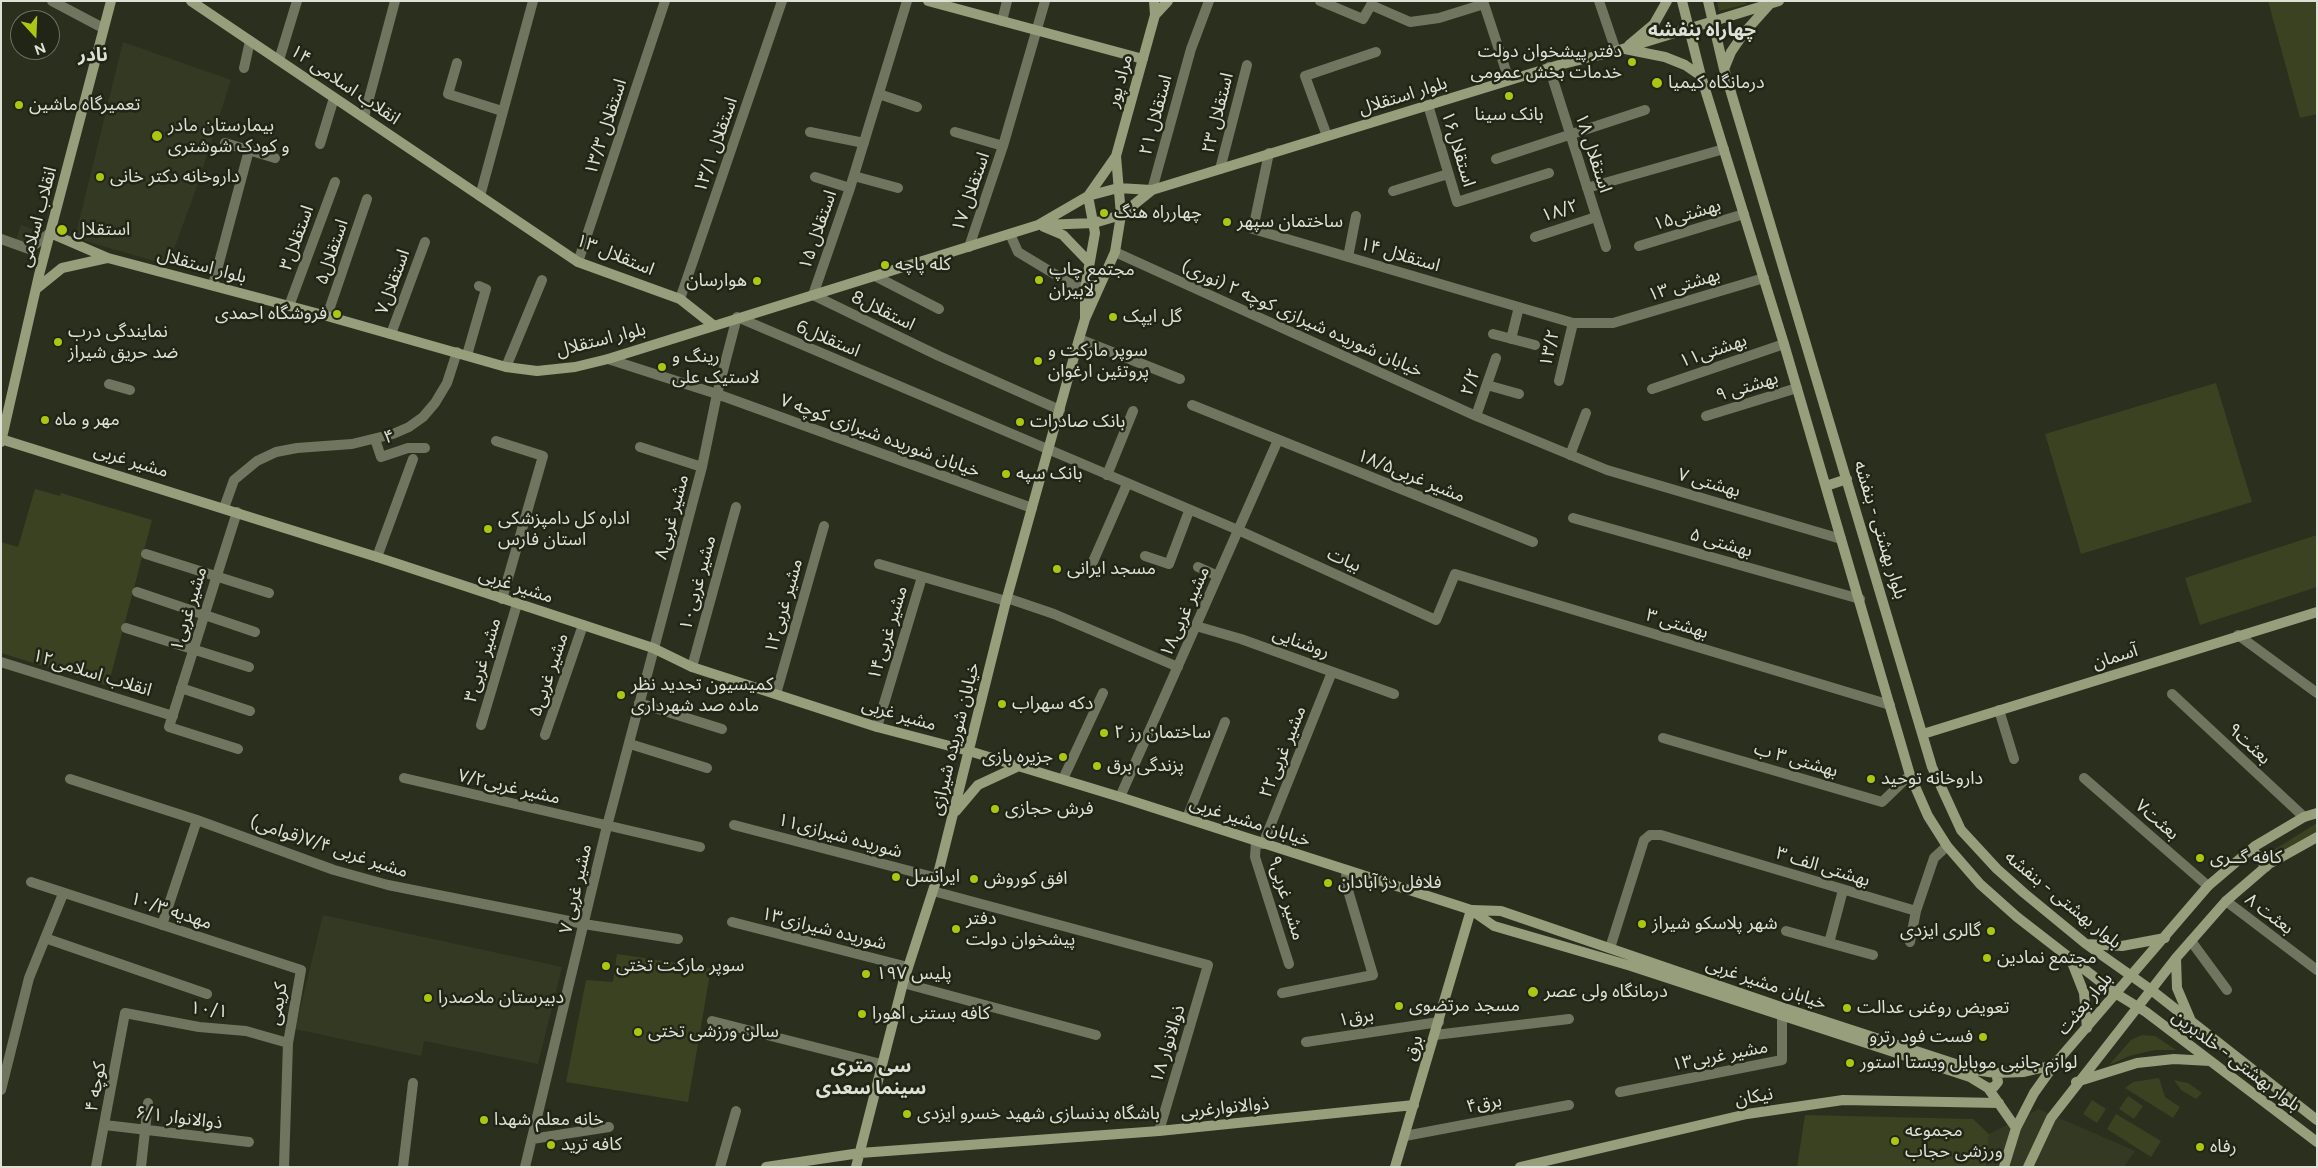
<!DOCTYPE html>
<meta charset="utf-8">
<style>
body{margin:0}
#map{position:relative;width:2318px;height:1168px;overflow:hidden;background:#2b2f1e;font-family:Figtree,sans-serif}
canvas{display:block}
.frame{position:absolute;inset:0;border:2px solid #dee1d6;pointer-events:none}
.north{position:absolute;left:10px;top:10px;width:50px;height:50px;box-sizing:border-box;background:#212515;border:1px solid #6d7062;border-radius:50%;rotate:160deg;font-size:14px;font-weight:700;line-height:20px;text-align:center;color:#dee1d6}
.north::after{content:'';display:block;margin:auto;width:18px;height:22px;background:#acc612;clip-path:polygon(50% 0,100% 100%,50% 72%,0 100%)}
</style>
<div id="map">
<canvas width="2318" height="1168"></canvas>
<div class="frame"></div>
<div class="north">N</div>
</div>
<script>
const c = document.querySelector('canvas').getContext('2d');
c.lineJoin = 'round';
function paint(path, color) {
  c.fillStyle = color;
  c.fill(path, 'evenodd');
}
function shape(rows) {
  const path = new Path2D();
  for (const r of rows) {
    path.moveTo(r[0], r[1]);
    for (let i = 2; i < r.length; i += 2) path.lineTo(r[i], r[i + 1]);
  }
  return path;
}
function trace(path, color, width, dash) {
  c.strokeStyle = color;
  c.lineWidth = width;
  c.lineCap = dash ? 'butt' : 'round';
  c.setLineDash(dash || []);
  c.stroke(path);
}
function drawText(font, color, halo, rows, align = 'center') {
  c.font = font + ' Figtree,"Noto Sans Arabic",sans-serif';
  c.lineWidth = 5;
  c.setLineDash([]);
  c.textBaseline = 'middle';
  c.strokeStyle = halo;
  c.fillStyle = color;
  for (const [text, x, y, turn = 0] of rows) {
    c.save();
    c.translate(x, y);
    c.rotate((+turn || 0) * Math.PI / 180);
    c.textAlign = isNaN(turn) ? turn : align;
    if (halo) c.strokeText(text, 0, 0);
    c.fillText(text, 0, 0);
    c.restore();
  }
}
paint(shape([
 [123,42,231,80,195,192,168,265,75,238],
 [21,225,40,232,34,246,16,240],
 [323,915,562,967,538,1064,424,1041,421,1056,295,1029],
 [2039,1109,2135,1151,2124,1167,1986,1167,1989,1134]
]), '#343923');
paint(shape([
 [1717,1,1743,1,1747,4,1719,11],
 [2268,1,2317,1,2317,114,2300,118],
 [2216,383,2252,502,2081,554,2045,434],
 [35,489,60,496,61,493,152,520,108,686,1,653,1,542,18,547],
 [2317,535,2317,587,2200,625,2185,578],
 [2317,823,2317,831,2266,860,2264,856],
 [617,954,711,968,688,1102,566,1082,586,980,613,982],
 [2142,1035,2155,1036,2176,1050,2155,1050,2129,1056,2109,1065,2131,1040],
 [2159,1078,2165,1097,2180,1107,2173,1118,2125,1088,2133,1082],
 [2174,1080,2188,1083,2202,1093,2196,1099,2181,1090],
 [2128,1096,2143,1106,2134,1119,2119,1109],
 [2092,1100,2106,1109,2097,1123,2083,1114],
 [2116,1114,2161,1141,2151,1157,2107,1129],
 [1805,1115,1973,1119,1989,1134,1986,1167,1797,1167]
]), '#3b4221');
trace(shape([
 [52,1,103,28],
 [907,1,850,188,813,295,939,356,1060,410],
 [1320,1,1363,19,1371,5,1410,22,1439,18,1484,4],
 [1483,1,1509,80],
 [1599,1,1616,51],
 [1002,21,1007,1],
 [279,60,297,1],
 [457,63,448,94,502,111],
 [1549,67,1606,247],
 [244,68,250,41],
 [879,94,917,107],
 [1428,105,1457,202,1549,173],
 [364,117,395,1],
 [810,132,864,143],
 [955,132,1003,146],
 [1327,136,1305,76,1376,52],
 [225,143,275,158],
 [320,144,334,98],
 [1269,153,1253,229,1573,323,1613,323,1764,278],
 [1496,159,1645,110],
 [1220,169,1247,65],
 [854,176,898,188],
 [815,177,850,188],
 [1587,188,1724,149],
 [1152,190,1191,49,1209,1],
 [1393,191,1448,174],
 [480,196,533,1],
 [1010,234,1018,252,1071,284,1085,289],
 [1535,237,1596,217],
 [1,239,29,249,50,233],
 [1639,246,1744,214],
 [969,247,1003,146,1045,1],
 [1115,252,1476,416,1607,470,1841,539],
 [1348,257,1356,216],
 [578,262,665,1],
 [875,276,939,309],
 [213,285,249,150],
 [680,299,782,1],
 [289,306,335,182],
 [327,316,367,199],
 [391,334,425,242],
 [1493,334,1535,345],
 [1079,339,1180,379],
 [1511,339,1519,307],
 [467,355,486,289,479,286],
 [608,359,717,394,1032,508],
 [506,367,542,280],
 [1559,381,1573,323],
 [109,384,130,390],
 [1487,385,1519,394],
 [1652,389,1784,344],
 [1192,405,1533,542],
 [1476,416,1496,358],
 [1706,416,1797,388],
 [375,439,381,457,408,448,425,448],
 [496,441,543,456,502,599],
 [640,447,702,467],
 [1570,455,1586,413],
 [1107,475,1133,411],
 [224,508,234,480,257,461,276,452,297,448,352,444,393,434,409,427,423,417,435,403,447,383,457,352],
 [237,512,169,727,238,749],
 [1573,518,1860,599],
 [146,554,269,593],
 [1145,556,1169,564,1189,511],
 [377,557,413,459],
 [879,564,1006,601],
 [1092,564,1127,484],
 [1198,567,1218,576],
 [137,592,255,632],
 [1007,598,1054,614,1178,667],
 [1196,626,1241,639,1394,694],
 [126,628,249,667],
 [2238,635,2317,693],
 [1,662,173,716],
 [692,667,736,507],
 [181,688,250,711],
 [776,694,824,526],
 [2172,694,2304,817],
 [639,703,722,729],
 [1999,710,2014,759],
 [481,725,517,604],
 [877,727,922,577],
 [545,735,583,625],
 [1663,738,1882,802,1910,775],
 [630,744,707,768],
 [404,778,700,847],
 [2084,778,2208,886],
 [70,779,197,820,334,870,388,885,584,924,678,939],
 [1063,779,1103,693],
 [1120,797,1278,440],
 [1187,818,1225,722],
 [734,825,937,878],
 [1256,841,1255,857,1289,964],
 [1263,844,1332,672],
 [31,882,301,970,288,1043,284,1167],
 [933,891,1208,965,1159,1131],
 [2226,901,2317,970],
 [732,922,908,967],
 [162,925,197,820],
 [1786,931,1873,955],
 [45,938,207,994],
 [2191,941,2227,990],
 [1910,942,1916,911],
 [1829,943,1843,890],
 [1610,948,1644,840,1650,835,1661,835,1916,911,1934,858,1947,846],
 [903,983,1096,1035],
 [1282,993,1373,975,1347,887,1346,870],
 [712,1021,881,1064],
 [1435,1035,1569,1019],
 [1306,1042,1439,1022],
 [1,1090,29,978,63,894],
 [1620,1092,1782,1060,1782,1015],
 [105,1125,249,1142],
 [1405,1136,1569,1105],
 [532,1139,609,1127],
 [96,1167,125,1013,199,1027,246,1031,288,1043],
 [141,1167,148,1103],
 [403,1167,413,1083],
 [525,1167,607,826,702,467,717,394,737,317,1238,530,1436,620,1455,574,1890,705],
 [720,1167,736,1111]
]), '#707560', 10);
trace(shape([
 [191,1,578,262,680,299,713,325],
 [928,1,1143,59],
 [1682,1,1701,76,1784,344,1910,775,1928,816,1947,846,1980,884,2017,917,2115,993,2146,1012,2317,1142],
 [1708,1,1724,69,1932,767,1961,830,1997,869,2024,893,2086,944,2150,989,2317,1120],
 [1155,15,1168,1],
 [1629,45,1654,24,1667,1],
 [1625,49,1665,57,1685,65,1701,76],
 [1724,69,1731,52,1744,33,1769,5],
 [1042,225,1094,223,1121,215,1152,190],
 [1044,227,1063,235,1089,262],
 [50,233,108,258,327,316,506,367,537,371,575,367,608,359,1038,225,1088,196,1118,188,1152,190,1559,65,1616,51,1779,1],
 [36,289,62,268,107,258],
 [1085,317,1085,289,1095,233,1088,196,1116,156,1155,15,1154,1],
 [1,439,377,557,653,648,692,667,877,727,969,751,1120,797,1462,907,1471,910,1494,926,1631,966,1970,1077,1988,1088,2016,1128],
 [1,442,39,275,111,1],
 [1826,486,1847,479],
 [1923,734,2317,612],
 [956,811,978,785,1019,766],
 [2252,849,2266,867],
 [1472,910,1501,911,1781,1007,1974,1070,1996,1073,2024,1072,2054,1065],
 [2086,944,2122,946,2165,938],
 [2176,958,2177,988,2191,1021],
 [2071,960,2084,993,2087,1028],
 [2076,1082,2137,1063,2174,1059,2210,1061],
 [1988,1088,1994,1087,1998,1082,1996,1073],
 [766,1167,860,1153,1159,1131,1414,1105],
 [856,1167,903,983,937,878,1006,601,1079,339,1085,319,1115,252,1121,215,1116,156],
 [1395,1167,1471,910],
 [1520,1167,1747,1114,1843,1100,1999,1103],
 [2004,1167,2016,1128,2034,1093,2054,1065,2208,886,2255,846,2304,817,2317,813],
 [2028,1167,2051,1118,2176,958,2226,901,2269,864,2317,837]
]), '#969e7c', 10);
for (const [x, y, r, color] of [
 [1632,62,5,"#acc612"],
 [1657,83,6,"#acc612"],
 [1509,96,5,"#acc612"],
 [19,105,5,"#acc612"],
 [157,136,6,"#acc612"],
 [100,177,5,"#acc612"],
 [1104,213,5,"#acc612"],
 [1227,222,5,"#acc612"],
 [62,230,6,"#acc612"],
 [885,265,5,"#acc612"],
 [1039,280,5,"#acc612"],
 [757,281,5,"#acc612"],
 [337,314,5,"#acc612"],
 [1113,317,5,"#acc612"],
 [58,342,5,"#acc612"],
 [1038,361,5,"#acc612"],
 [662,367,5,"#acc612"],
 [45,420,5,"#acc612"],
 [1020,422,5,"#acc612"],
 [1006,474,5,"#acc612"],
 [488,529,5,"#acc612"],
 [1057,569,5,"#acc612"],
 [621,695,5,"#acc612"],
 [1002,704,5,"#acc612"],
 [1104,733,5,"#acc612"],
 [1063,757,5,"#acc612"],
 [1097,766,5,"#acc612"],
 [1871,779,5,"#acc612"],
 [995,809,5,"#acc612"],
 [2200,858,5,"#acc612"],
 [896,877,5,"#acc612"],
 [974,879,5,"#acc612"],
 [1328,883,5,"#acc612"],
 [1642,924,5,"#acc612"],
 [956,929,5,"#acc612"],
 [1991,931,5,"#acc612"],
 [1987,958,5,"#acc612"],
 [606,966,5,"#acc612"],
 [866,974,5,"#acc612"],
 [1533,992,6,"#acc612"],
 [428,998,5,"#acc612"],
 [1399,1006,5,"#acc612"],
 [1847,1008,5,"#acc612"],
 [862,1014,5,"#acc612"],
 [638,1032,5,"#acc612"],
 [1983,1037,5,"#acc612"],
 [1850,1063,5,"#acc612"],
 [907,1114,5,"#acc612"],
 [484,1120,5,"#acc612"],
 [1895,1141,5,"#acc612"],
 [551,1145,5,"#acc612"],
 [2200,1147,5,"#acc612"]
]) {
  const dot = new Path2D();
  dot.arc(x, y, r, 0, 2 * Math.PI);
  c.fillStyle = color;
  c.fill(dot);
  trace(dot, '#212515', 2);
}
drawText('18px', '#dee1d6', '#212515', [
 ["دفتر پیشخوان دولت",1622,52,"right"],
 ["خدمات بخش عمومی",1622,73,"right"],
 ["درمانگاه کیمیا",1668,83],
 ["تعمیرگاه ماشین",29,105],
 ["بانک سینا",1509,115,"center"],
 ["بیمارستان مادر",168,126],
 ["و کودک شوشتری",168,147],
 ["داروخانه دکتر خانی",110,177],
 ["چهارراه هنگ",1114,213],
 ["ساختمان سپهر",1237,222],
 ["استقلال",73,230],
 ["کله پاچه",895,265],
 ["مجتمع چاپ",1049,270],
 ["لابيران",1049,291],
 ["هوارسان",747,281,"right"],
 ["فروشگاه احمدی",327,314,"right"],
 ["گل ایپک",1123,317],
 ["نمایندگی درب",68,332],
 ["ضد حریق شیراز",68,353],
 ["سوپر مارکت و",1048,351],
 ["پروتئین ارغوان",1048,372],
 ["رینگ و",672,357],
 ["لاستیک علی",672,378],
 ["مهر و ماه",55,420],
 ["بانک صادرات",1030,422],
 ["بانک سپه",1016,474],
 ["اداره کل دامپزشکی",498,519],
 ["استان فارس",498,540],
 ["مسجد ایرانی",1067,569],
 ["کمیسیون تجدید نظر",631,685],
 ["ماده صد شهرداری",631,706],
 ["دکه سهراب",1012,704],
 ["ساختمان رز ۲",1114,733],
 ["جزیره بازی",1053,757,"right"],
 ["پزندگی برق",1107,766],
 ["داروخانه توحید",1881,779],
 ["فرش حجازی",1005,809],
 ["کافه گــری",2210,858],
 ["ایرانسل",906,877],
 ["افق کوروش",984,879],
 ["فلافل دژ آبادان",1338,883],
 ["دفتر",966,919],
 ["پیشخوان دولت",966,940],
 ["شهر پلاسکو شیراز",1652,924],
 ["گالری ایزدی",1981,931,"right"],
 ["مجتمع نمادین",1997,958],
 ["سوپر مارکت تختی",616,966],
 ["پلیس ۱۹۷",876,974],
 ["درمانگاه ولی عصر",1544,992],
 ["دبیرستان ملاصدرا",438,998],
 ["مسجد مرتضوی",1409,1006],
 ["تعویض روغنی عدالت",1857,1008],
 ["کافه بستنی اهورا",872,1014],
 ["سالن ورزشی تختی",648,1032],
 ["فست فود رترو",1973,1037,"right"],
 ["لوازم جانبی موبایل ویستا استور",1860,1063],
 ["باشگاه بدنسازی شهید خسرو ایزدی",917,1114],
 ["خانه معلم شهدا",494,1120],
 ["مجموعه",1905,1131],
 ["ورزشی حجاب",1905,1152],
 ["کافه ترید",561,1145],
 ["رفاه",2210,1147]
], 'left');
drawText('18px', '#dee1d6', '#212515', [
 ["مراد پور",1120,81,-74],
 ["۱۴ انقلاب اسلامی",345,85,34],
 ["بلوار استقلال",1403,96,-17],
 ["۲۳ استقلال",1218,113,-76],
 ["۲۱ استقلال",1156,115,-75],
 ["۱۳/۳ استقلال",606,127,-72],
 ["۱۳/۱ استقلال",716,145,-71],
 ["استقلال۱۶",1458,149,73],
 ["استقلال ۱۸",1593,153,72],
 ["۱۷ استقلال",971,192,-71],
 ["۱۸/۲",1560,211,-18],
 ["بهشتی۱۵",1687,215,-17],
 ["انقلاب اسلامی",38,217,-75],
 ["۱۵ استقلال",818,230,-71],
 ["استقلال۳",297,238,-70],
 ["استقلال۵",332,252,-71],
 ["۱۳ استقلال",615,255,22],
 ["استقلال ۱۴",1400,255,16],
 ["بلوار استقلال",202,266,15],
 ["استقلال۷",393,282,-70],
 ["بهشتی ۱۳",1684,285,-17],
 ["استقلال8",883,311,26],
 ["خیابان شوریده شیرازی کوچه ۲ (نوری)",1302,319,24],
 ["استقلال6",828,339,23],
 ["بلوار استقلال",601,340,-14],
 ["۱۳/۲",1550,348,-77],
 ["بهشتی۱۱",1713,351,-19],
 ["۲/۲",1471,382,-71],
 ["بهشتی ۹",1747,387,-17],
 ["خیابان شوریده شیرازی کوچه ۷",880,436,20],
 ["۴",389,437,-15],
 ["مشیر غربی",131,461,17],
 ["مشیر غربی۱۸/۵",1411,476,22],
 ["بهشتی ۷",1709,483,16],
 ["مشیر غربی۸",672,517,-75],
 ["بلوار بهشتی - بنفشه",1880,530,73],
 ["بهشتی ۵",1721,543,16],
 ["بیات",1344,560,24],
 ["۱۰مشیر غربی",698,583,-75],
 ["مشیر غربی",516,586,18],
 ["مشیر غربی۱۲",784,606,-74],
 ["مشیر غربی۱",189,609,-73],
 ["مشیر غربی۱۸",1185,612,-66],
 ["بهشتی ۳",1677,624,17],
 ["مشیر غربی۱۴",888,633,-73],
 ["روشنایی",1301,643,20],
 ["آسمان",2115,657,-17],
 ["مشیر غربی۳",483,660,-73],
 ["انقلاب اسلامی۱۲",92,673,17],
 ["مشیر غربی۵",549,675,-71],
 ["مشیر غربی",899,715,16],
 ["خیابان شوریده شیرازی",955,739,-76],
 ["بعثت۹",2249,744,43],
 ["مشیر غربی۲۲",1283,752,-68],
 ["بهشتی ۳ ب",1796,760,16],
 ["۷/۲مشیر غربی",509,787,13],
 ["بعثت۷",2157,820,41],
 ["خیابان مشیر غربی",1250,822,18],
 ["شوریده شیرازی۱۱",840,836,15],
 ["(قوامی)مشیر غربی ۷/۴",329,847,18],
 ["بهشتی الف ۳",1823,867,17],
 ["مشیر غربی ۷",576,889,-77],
 ["مشیر غربی۹",1286,898,73],
 ["بلوار بهشتی - بنفشه",2063,900,39],
 ["مهدیه ۱۰/۳",171,911,18],
 ["۸ بعثت",2269,914,37],
 ["شوریده شیرازی۱۳",824,929,14],
 ["خیابان مشیر غربی",1766,984,19],
 ["کریمی",278,1004,-80],
 ["بلوار بعثت",2085,1004,-50],
 ["۱۰/۱",209,1010,7],
 ["برق۱",1356,1018,-9],
 ["ذوالانوار ۱۸",1168,1044,-73],
 ["برق",1414,1048,-73],
 ["مشیر غربی۱۳",1720,1056,-11],
 ["بلوار بهشتی - خلدبرین",2236,1061,37],
 ["کوچه ۴",96,1087,-80],
 ["نیکان",1754,1097,-10],
 ["برق۴",1484,1104,-11],
 ["ذوالانوارغربی",1225,1108,-6],
 ["ذوالانوار ۶/۱",179,1118,7]
]);
drawText('bold 19px', '#dee1d6', '#212515', [
 ["چهاراه بنفشه",1702,30],
 ["نادر",93,55],
 ["سی متری",871,1066],
 ["سینما سعدی",871,1088]
]);
</script>
